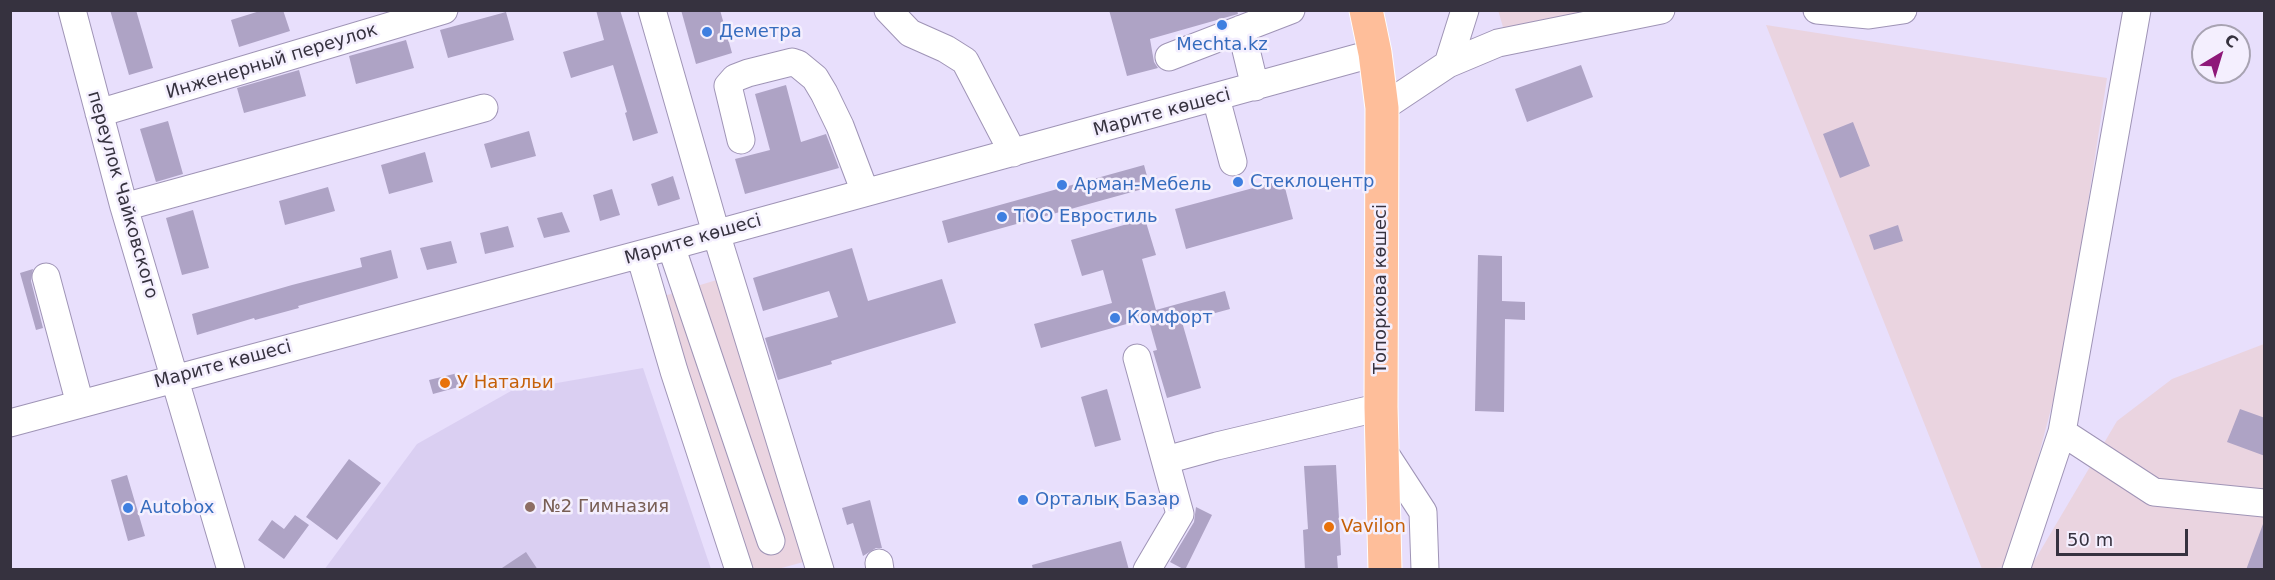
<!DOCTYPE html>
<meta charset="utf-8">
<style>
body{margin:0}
#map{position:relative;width:2275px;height:580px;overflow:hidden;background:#e8dffc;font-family:"DejaVu Sans",sans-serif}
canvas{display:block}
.frame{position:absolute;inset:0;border:12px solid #36323f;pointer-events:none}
.north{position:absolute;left:2191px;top:24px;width:60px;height:60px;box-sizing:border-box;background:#f4effe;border:2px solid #a8a3b2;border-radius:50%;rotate:38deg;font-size:16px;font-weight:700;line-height:24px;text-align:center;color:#36323f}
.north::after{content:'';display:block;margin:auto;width:21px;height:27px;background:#8e1879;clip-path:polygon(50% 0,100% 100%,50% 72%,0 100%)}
.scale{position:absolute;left:2056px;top:529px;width:132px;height:27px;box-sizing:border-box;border:3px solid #36323f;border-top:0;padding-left:8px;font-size:18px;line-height:21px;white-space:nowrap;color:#36323f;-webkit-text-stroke:4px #f4effe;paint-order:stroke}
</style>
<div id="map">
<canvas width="2275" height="580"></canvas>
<div class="frame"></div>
<div class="north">С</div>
<div class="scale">50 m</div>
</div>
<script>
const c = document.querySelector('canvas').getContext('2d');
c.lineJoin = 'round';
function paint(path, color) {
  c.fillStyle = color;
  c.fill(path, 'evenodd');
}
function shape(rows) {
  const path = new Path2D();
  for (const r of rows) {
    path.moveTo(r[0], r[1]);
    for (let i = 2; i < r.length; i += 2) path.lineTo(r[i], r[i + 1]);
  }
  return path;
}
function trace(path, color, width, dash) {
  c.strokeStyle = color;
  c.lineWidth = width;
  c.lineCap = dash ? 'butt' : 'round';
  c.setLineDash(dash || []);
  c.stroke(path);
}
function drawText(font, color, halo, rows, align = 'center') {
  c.font = font + ' "DejaVu Sans",sans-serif';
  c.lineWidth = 5;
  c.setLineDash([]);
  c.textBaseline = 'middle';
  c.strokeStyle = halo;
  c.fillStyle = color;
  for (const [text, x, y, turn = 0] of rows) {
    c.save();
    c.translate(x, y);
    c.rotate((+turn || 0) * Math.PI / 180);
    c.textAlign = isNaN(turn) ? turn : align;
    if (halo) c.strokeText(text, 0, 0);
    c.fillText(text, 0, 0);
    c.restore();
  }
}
paint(shape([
 [1498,10,1594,11,1505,34],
 [1766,25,2107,78,2064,360,2009,567,1982,569],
 [720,279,807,561,778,569,748,569,664,296],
 [2264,344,2264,569,2029,570,2117,421,2172,379]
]), '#ead4e0');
paint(shape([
 [643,368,711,569,324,570,417,444,511,391]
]), '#dacff2');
paint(shape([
 [110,10,136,10,153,68,129,75],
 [263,10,283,10,290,31,239,47,231,20],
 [596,10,620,10,658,133,633,141,625,113,627,112,613,65,571,78,563,52,604,40],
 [681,10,720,10,732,53,696,64],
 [1109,10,1237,10,1238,14,1150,39,1154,62,1158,68,1127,76],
 [506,12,514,40,448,58,440,30],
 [406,40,414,68,356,84,349,56],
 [1581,65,1593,97,1527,122,1515,89],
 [299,70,306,96,244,113,237,88],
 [786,85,801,142,826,134,839,168,745,194,735,159,770,150,755,94],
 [168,121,183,174,156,182,140,129],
 [1853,122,1870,166,1840,178,1823,134],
 [529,131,536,156,491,168,484,144],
 [425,152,433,182,389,194,381,165],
 [1144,165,1150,187,948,243,942,221],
 [673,176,680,199,658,206,651,184],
 [1283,180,1293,219,1186,249,1175,209],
 [328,187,335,211,285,225,279,201],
 [612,189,620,215,600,221,593,195],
 [193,210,209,268,182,275,166,218],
 [562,212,570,232,544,238,537,218],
 [1145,219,1156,255,1142,259,1156,310,1225,291,1230,309,1182,322,1201,388,1167,398,1153,351,1157,350,1148,318,1041,348,1034,324,1112,303,1103,270,1082,276,1071,240],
 [1898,225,1903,241,1874,250,1869,235],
 [508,226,514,247,485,254,480,233],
 [451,241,457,263,427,270,420,248],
 [852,248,868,301,942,279,956,323,831,361,832,364,778,380,765,338,838,317,829,291,763,311,753,278],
 [391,250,398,278,298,306,299,308,255,320,254,318,197,335,192,314,292,285,362,267,360,258],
 [1478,255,1502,256,1502,301,1525,302,1525,320,1505,319,1504,412,1475,411],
 [33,269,31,281,43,328,36,330,20,273],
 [458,373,462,386,433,394,429,380],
 [1107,389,1121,440,1095,447,1081,397],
 [2240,409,2265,418,2265,456,2227,442],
 [349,459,381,483,337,540,306,517],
 [1336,465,1341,555,1337,556,1338,570,1305,570,1303,530,1308,529,1304,466],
 [127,475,145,536,128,541,111,480],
 [870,500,882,548,876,548,863,556,853,523,847,525,842,508],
 [1196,507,1212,515,1185,570,1170,562,1194,522],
 [295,515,309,525,284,559,258,540,272,520,284,529],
 [2263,524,2265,570,2246,570],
 [1121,541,1129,570,1033,570,1032,565],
 [526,552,538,570,499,570]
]), '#aea3c5');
const minor = shape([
 [72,10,124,207,231,570],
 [652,10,716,233,820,570],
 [888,10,910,33,946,49,965,61,1013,153],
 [1817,10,1869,15,1903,10],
 [1241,29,1255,87],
 [1169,57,1291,10],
 [1448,64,1465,10],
 [1216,98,1233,162],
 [1382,108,1448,64,1498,43,1661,10],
 [99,113,444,10],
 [741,140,728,86,735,78,748,73,792,62,798,64,815,78,824,93,840,126,865,192],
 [124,207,484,108],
 [671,246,771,541],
 [640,255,674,371,739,570],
 [46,277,80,404],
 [1137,358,1180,514,1147,570],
 [10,423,671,246,1375,53],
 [2062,432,2154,492,2264,503],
 [1382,449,1423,512,1425,570],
 [1166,460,1217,446,1381,407],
 [879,563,880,570],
 [2016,570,2062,432,2137,10]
]);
const highway = shape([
 [1366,10,1375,53,1382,108,1381,407,1385,570]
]);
trace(minor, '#9f94b6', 29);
trace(highway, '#fff', 35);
trace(minor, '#fff', 27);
trace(highway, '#febe9a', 33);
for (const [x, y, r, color] of [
 [1222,25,6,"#3f7fe0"],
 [707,32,6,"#3f7fe0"],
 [1238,182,6,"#3f7fe0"],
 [1062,185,6,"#3f7fe0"],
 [1002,217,6,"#3f7fe0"],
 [1115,318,6,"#3f7fe0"],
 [445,383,6,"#e8710a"],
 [1023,500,6,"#3f7fe0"],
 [530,507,6,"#8d6e63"],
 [128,508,6,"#3f7fe0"],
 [1329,527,6,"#e8710a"]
]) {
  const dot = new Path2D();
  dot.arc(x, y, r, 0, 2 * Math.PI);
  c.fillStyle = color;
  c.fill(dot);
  trace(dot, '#f4effe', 2);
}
drawText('18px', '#366cbe', '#f4effe', [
 ["Деметра",719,32],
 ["Mechta.kz",1222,45,"center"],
 ["Стеклоцентр",1250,182],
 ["Арман-Мебель",1074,185],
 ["ТОО Евростиль",1014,217],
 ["Комфорт",1127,318],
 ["Орталық Базар",1035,500],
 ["Autobox",140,508]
], 'left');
drawText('18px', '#36323f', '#f4effe', [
 ["Инженерный переулок",272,62,-17],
 ["Марите көшесі",1162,113,-15],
 ["переулок Чайковского",122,195,74],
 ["Марите көшесі",693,240,-16],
 ["Топоркова көшесі",1381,289,-90],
 ["Марите көшесі",223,365,-15]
]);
drawText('18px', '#c56008', '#f4effe', [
 ["У Натальи",457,383],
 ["Vavilon",1341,527]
], 'left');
drawText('18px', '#785e54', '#f4effe', [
 ["№2 Гимназия",542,507]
], 'left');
</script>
